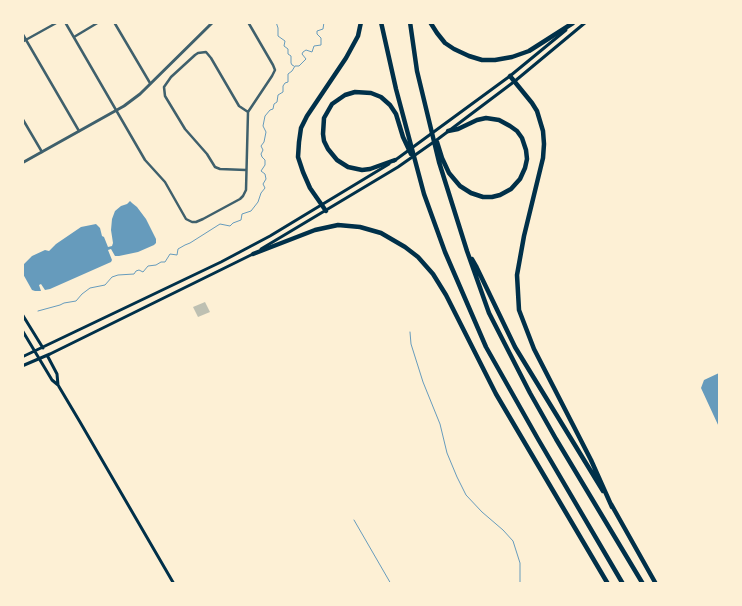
<!DOCTYPE html>
<style>
body{margin:0}
#map{position:relative;width:742px;height:606px;overflow:hidden;background:#fdf0d5;font-family:Overpass,sans-serif}
canvas{display:block}
.frame{position:absolute;inset:0;border:24px solid #fdf0d5;pointer-events:none}
</style>
<div id="map">
<canvas width="742" height="606"></canvas>
<div class="frame"></div>
</div>
<script>
const c = document.querySelector('canvas').getContext('2d');
c.lineJoin = 'round';
function paint(path, color) {
  c.fillStyle = color;
  c.fill(path, 'evenodd');
}
function shape(rows) {
  const path = new Path2D();
  for (const r of rows) {
    path.moveTo(r[0], r[1]);
    for (let i = 2; i < r.length; i += 2) path.lineTo(r[i], r[i + 1]);
  }
  return path;
}
function trace(path, color, width, dash) {
  c.strokeStyle = color;
  c.lineWidth = width;
  c.lineCap = dash ? 'butt' : 'round';
  c.setLineDash(dash || []);
  c.stroke(path);
}
paint(shape([
 [130,201,132,203,137,207,146,219,156,239,156,243,154,245,138,252,119,256,115,256,111,249,108,250,112,260,111,262,50,289,45,290,41,284,39,285,41,291,35,291,32,290,23,274,22,266,32,256,45,250,49,251,56,244,81,227,96,224,100,228,102,236,104,237,108,247,112,246,113,243,111,230,112,219,115,211,121,206,127,204],
 [719,373,719,427,701,388,704,380]
]), '#669bbc');
trace(shape([
 [276,22,278,28,278,36,285,41,284,46,288,49,288,54,291,56,291,63,292,65,294,66],
 [38,311,60,305,64,303,76,301,82,294,90,288,105,285,112,277,118,275,134,274,136,271,139,270,143,272,148,266,156,265,161,262,165,262,170,254,177,255,178,249,185,245,190,243,220,224,230,226,233,223,241,220,242,214,251,211,258,202,261,193,265,188,263,184,266,179,265,174,261,171,265,165,265,160,262,157,261,154,263,150,261,146,264,142,266,132,263,126,265,116,270,110,273,109,274,104,277,102,278,95,283,92,283,86,285,83,288,82,288,74,292,71,295,66,299,66,306,59,302,54,303,52,306,50,312,52,314,46,321,45,321,38,317,34,317,31,323,29,324,22],
 [410,332,411,344,423,382,440,424,447,453,457,477,466,495,482,512,503,530,513,541,520,563,520,584],
 [354,520,391,584]
]), '#669bbc', 1);
paint(shape([
 [205,302,210,312,198,317,193,307]
]), '#bec0b2');
trace(shape([
 [65,22,145,160,165,182,186,219,192,222,196,222,203,219,240,199,243,196,246,190,248,112,272,76,275,70,273,65,248,22],
 [114,22,150,83],
 [22,33,79,131],
 [74,37,99,22],
 [22,42,58,22],
 [22,118,42,152],
 [246,170,220,169,215,167,207,154,185,129,165,96,164,87,171,77,195,55,198,53,206,52,211,58,239,106,248,112]
]), '#3f606c', 2.5);
trace(shape([
 [22,163,124,106,140,94,213,22]
]), '#3f606c', 3);
trace(shape([
 [719,22,720,24],
 [394,161,510,76,566,30],
 [261,249,398,167,438,139,515,81,586,22],
 [22,314,43,348],
 [22,330,52,380,58,385,80,422,174,584],
 [47,355,57,374,58,385],
 [22,357,221,262,270,236,389,164],
 [22,366,50,354,253,254]
]), '#003049', 3);
trace(shape([
 [381,22,396,89,424,194,445,252,486,347,538,439,623,584],
 [410,22,417,71,439,162,467,251,489,313,530,393,556,439,643,584],
 [430,22,437,33,445,43,454,49,469,56,482,60,495,60,512,57,529,51,573,23],
 [510,76,532,103,537,111,543,131,544,144,543,158,524,236,517,275,519,310,534,349,591,460,612,507],
 [437,142,442,158,449,173,460,186,471,193,483,197,492,197,500,195,511,189,520,179,525,168,527,159,526,150,522,138,517,131,510,126,499,120,486,118,477,120,458,129,448,131],
 [395,160,370,169,362,170,348,167,337,160,328,149,324,141,323,134,324,118,332,104,345,95,355,92,371,93,381,97,390,105,396,114,403,137,411,154],
 [326,211,310,188,303,172,298,157,299,142,301,128,307,116,346,58,358,36,361,22],
 [253,254,315,230,338,225,360,227,381,233,405,247,418,257,433,274,446,295,496,394,608,584],
 [472,259,476,266,515,347,603,491],
 [611,504,656,584]
]), '#003049', 4.5);
</script>
